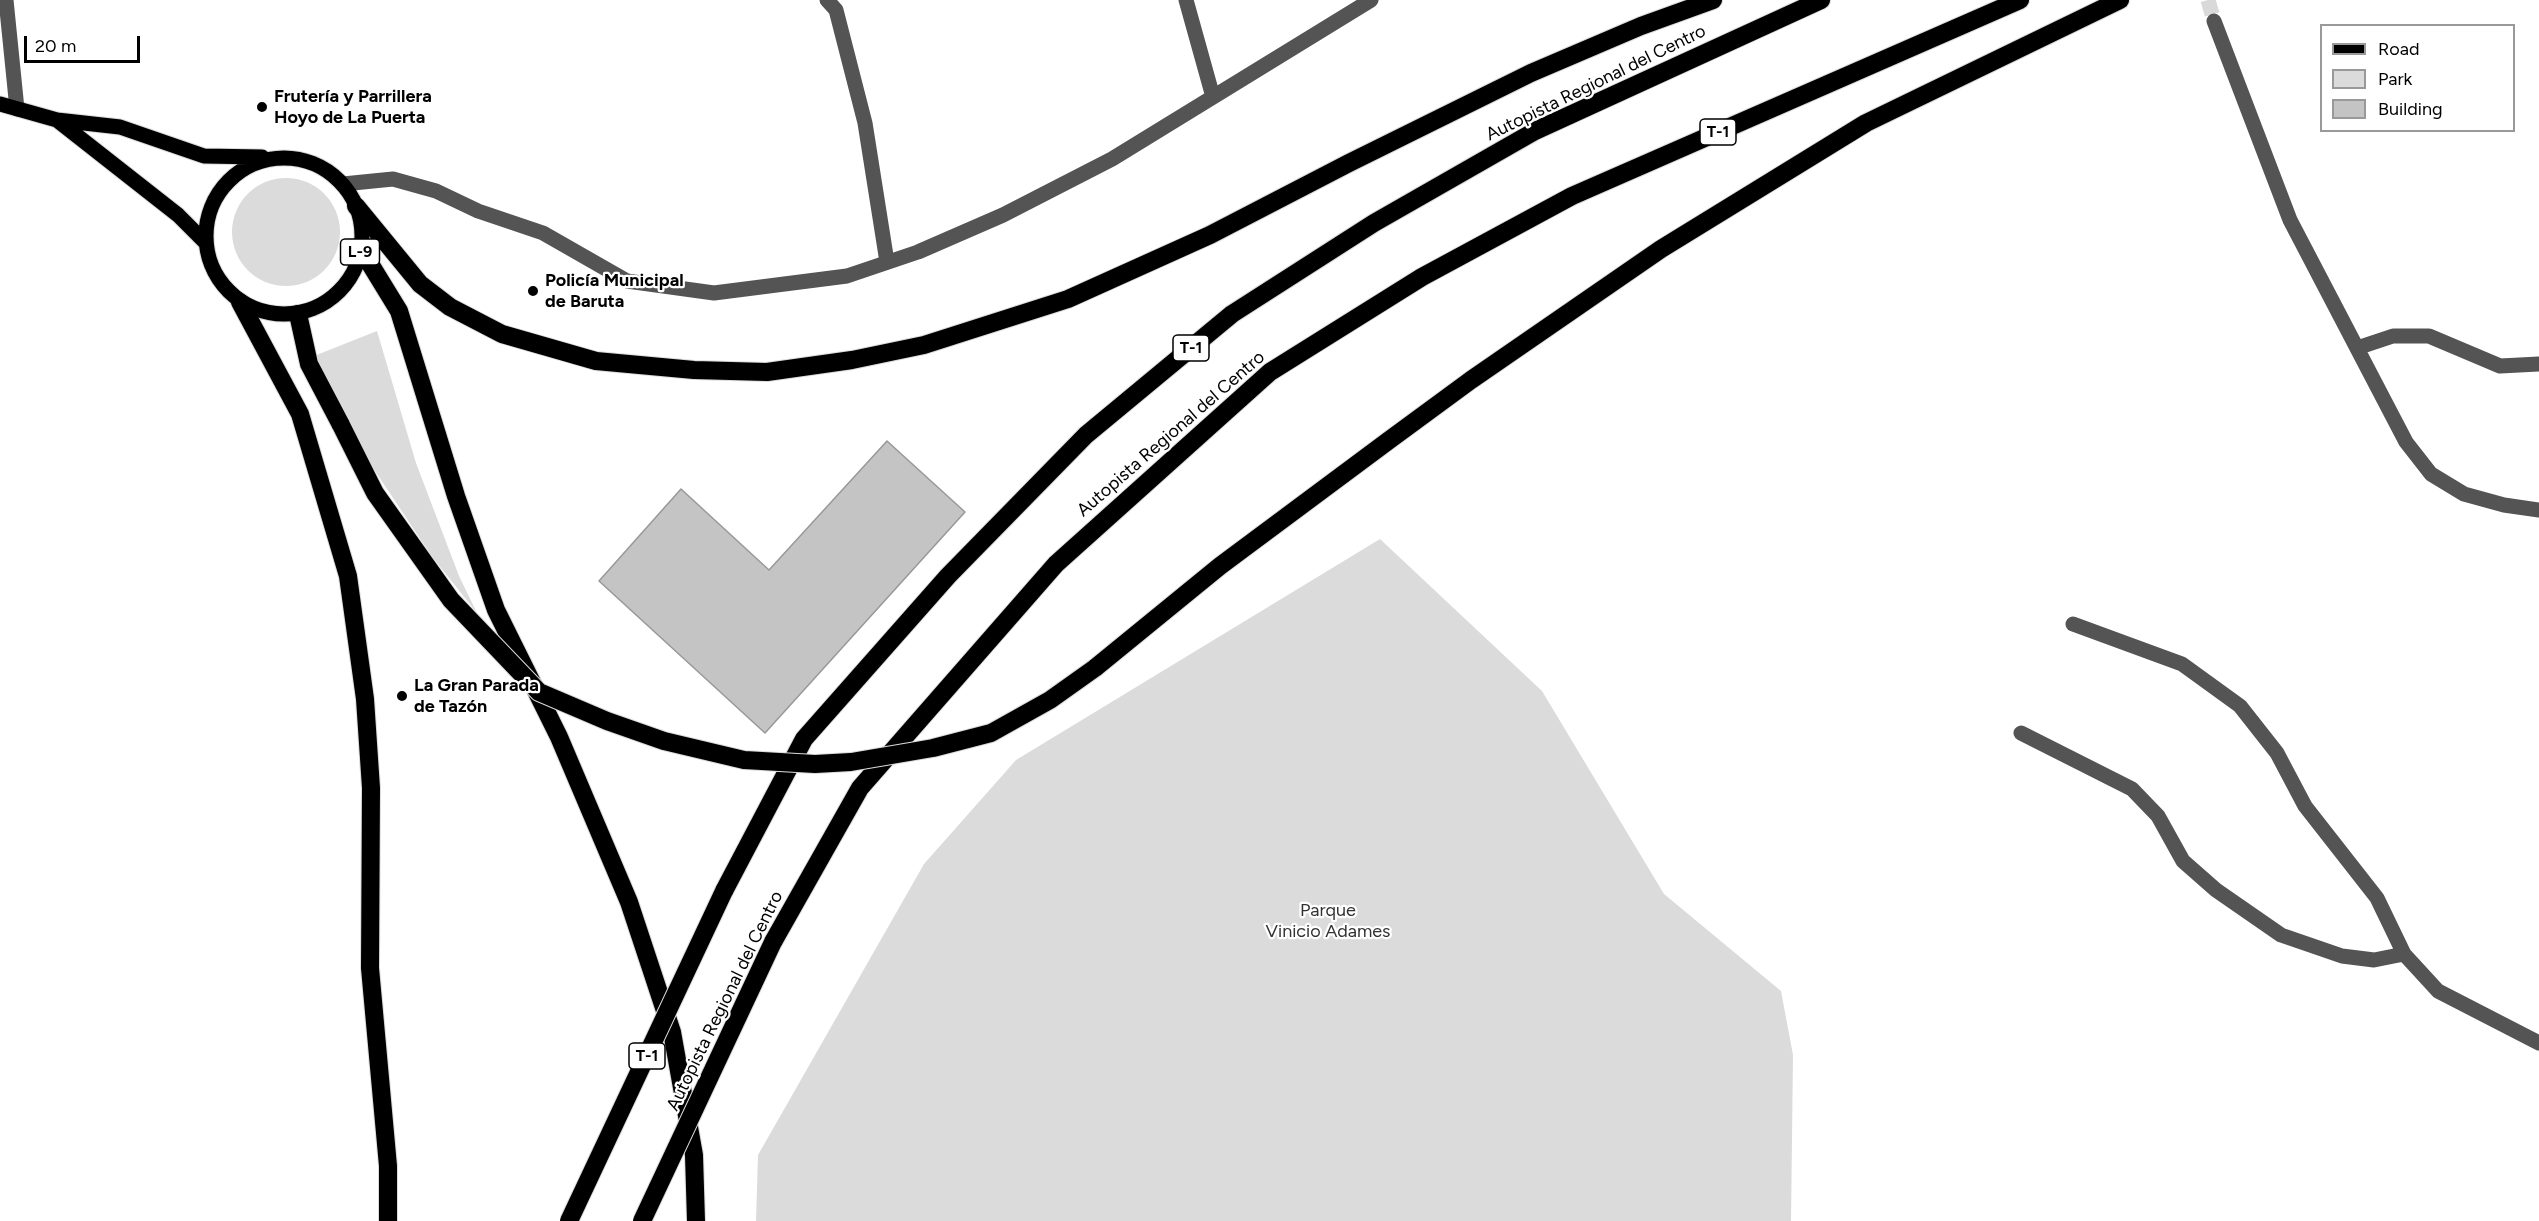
<!DOCTYPE html>
<meta charset="utf-8">
<style>
body{margin:0}
#map{position:relative;width:2539px;height:1221px;overflow:hidden;background:#fff;font-family:Figtree,sans-serif}
canvas{display:block}
.legend{position:absolute;left:2320px;top:24px;width:195px;height:108px;box-sizing:border-box;background:#fff;border:2px solid #999;margin:0;padding:8px 10px;list-style:none;font-size:18px;color:#000}
.legend li{display:flex;align-items:center;gap:12px;height:30px}
.legend b{width:30px;border:2px solid #999}
.scale{position:absolute;left:24px;top:36px;width:116px;height:27px;box-sizing:border-box;border:3px solid #000;border-top:0;padding-left:8px;font-size:18px;line-height:21px;white-space:nowrap;color:#000;-webkit-text-stroke:4px #fff;paint-order:stroke}
</style>
<div id="map">
<canvas width="2539" height="1221"></canvas>
<ul class="legend">
<li><b style="height:8px;background:#000"></b>Road</li>
<li><b style="height:16px;background:#dbdbdb"></b>Park</li>
<li><b style="height:16px;background:#c4c4c4"></b>Building</li>
</ul>
<div class="scale">20 m</div>
</div>
<script>
const c = document.querySelector('canvas').getContext('2d');
c.lineJoin = 'round';
function paint(path, color) {
  c.fillStyle = color;
  c.fill(path, 'evenodd');
}
function shape(rows) {
  const path = new Path2D();
  for (const r of rows) {
    if (r.length === 3) {
      path.moveTo(r[0] + r[2], r[1]);
      path.arc(r[0], r[1], r[2], 0, 2 * Math.PI);
      continue;
    }
    path.moveTo(r[0], r[1]);
    for (let i = 2; i < r.length; i += 2) path.lineTo(r[i], r[i + 1]);
  }
  return path;
}
function trace(path, color, width, dash) {
  c.strokeStyle = color;
  c.lineWidth = width;
  c.lineCap = dash ? 'butt' : 'round';
  c.setLineDash(dash || []);
  c.stroke(path);
}
function drawText(font, color, halo, rows, align = 'center') {
  c.font = font + ' Figtree,sans-serif';
  c.lineWidth = 4.5;
  c.setLineDash([]);
  c.textBaseline = 'middle';
  c.strokeStyle = halo;
  c.fillStyle = color;
  for (const [text, x, y, turn = 0] of rows) {
    c.save();
    c.translate(x, y);
    c.rotate((+turn || 0) * Math.PI / 180);
    c.textAlign = isNaN(turn) ? turn : align;
    if (halo) c.strokeText(text, 0, 0);
    c.fillText(text, 0, 0);
    c.restore();
  }
}
paint(shape([
 [286,232,54],
 [377,331,416,463,459,576,477,613,433,558,361,450,309,358],
 [1380,539,1542,691,1664,894,1781,991,1793,1055,1791,1221,756,1221,758,1155,924,864,1016,760]
]), '#dbdbdb');
const building = shape([
 [887,441,965,512,765,733,599,581,681,489,769,570,887,441]
]);
paint(building, '#c4c4c4');
trace(building, '#989898', 1.5);
trace(shape([
 [2208,0,2214,21]
]), '#d9d9d9', 15, [15, 8]);
const major = shape([
 [0,104,57,120,120,127,204,156,262,157],
 [57,120,178,215,206,243],
 [284,236,78]
]);
const highway = shape([
 [356,206,420,284,450,307,502,334,596,361,694,370,767,372,852,360,924,345,1068,299,1210,235,1349,163,1531,73,1641,26,1713,0],
 [361,249,399,311,456,496,496,610,559,737,629,902,672,1032,694,1155,696,1221],
 [240,302,300,414,348,576,365,699,371,788,370,968,388,1166,388,1221],
 [298,314,309,364,341,425],
 [1095,668,1220,566,1388,441,1471,380,1661,249,1866,123,2120,0],
 [724,891,804,739,948,576,1086,435,1232,314,1374,223,1535,131,1821,0],
 [773,942,860,788,1056,564,1270,372,1422,277,1572,196,2020,0]
]);
trace(major, '#dbdbdb', 17);
trace(highway, '#dbdbdb', 20);
trace(shape([
 [6,0,17,109],
 [827,0,836,10,865,123,887,262],
 [1186,0,1213,97],
 [2214,21,2290,220,2406,442,2431,474,2464,494,2504,505,2539,510],
 [343,184,393,179,436,191,478,211,543,233,627,281,714,293,847,276,918,252,1003,215,1112,159,1371,0],
 [2357,348,2393,336,2429,336,2500,366,2539,364],
 [2073,624,2182,664,2240,706,2277,753,2305,806,2377,898,2404,954,2438,991,2539,1043],
 [2021,733,2132,789,2158,816,2183,861,2216,890,2281,935,2342,956,2374,960,2404,954]
]), '#545454', 15);
trace(major, '#000', 15);
trace(highway, '#000', 18);
const highwayBridge = shape([
 [341,425,375,493,451,600,539,692,607,721,664,741,744,760,815,764,851,762,933,748,991,733,1050,700,1095,668],
 [569,1221,724,891],
 [642,1221,773,942]
]);
trace(highwayBridge, '#dbdbdb', 20, []);
trace(highwayBridge, '#000', 18);
for (const [x, y, r, color] of [
 [262,107,6,"#000"],
 [533,291,6,"#000"],
 [402,696,6,"#000"]
]) {
  const dot = new Path2D();
  dot.arc(x, y, r, 0, 2 * Math.PI);
  c.fillStyle = color;
  c.fill(dot);
  trace(dot, '#fff', 2);
}
for (const [x, y, w] of [
 [1718,132,36],
 [360,252,39],
 [1191,348,36],
 [647,1056,36]
]) {
  const box = new Path2D();
  box.roundRect(x - w / 2, y - 13, w, 26, 4.5);
  c.fillStyle = '#fff';
  c.fill(box);
  trace(box, '#000', 1.5);
}
drawText('bold 16px', '#000', null, [
 ["T-1",1718,132],
 ["L-9",360,252],
 ["T-1",1191,348],
 ["T-1",647,1056]
]);
drawText('18px', '#000', '#fff', [
 ["Autopista Regional del Centro",1596,83,-26],
 ["Autopista Regional del Centro",1171,434,-41],
 ["Autopista Regional del Centro",725,1001,-64]
]);
drawText('bold 18px', '#000', '#fff', [
 ["Frutería y Parrillera",274,97],
 ["Hoyo de La Puerta",274,118],
 ["Policía Municipal",545,281],
 ["de Baruta",545,302],
 ["La Gran Parada",414,686],
 ["de Tazón",414,707]
], 'left');
drawText('18px', '#323232', '#fff', [
 ["Parque",1328,911],
 ["Vinicio Adames",1328,932]
]);
</script>
